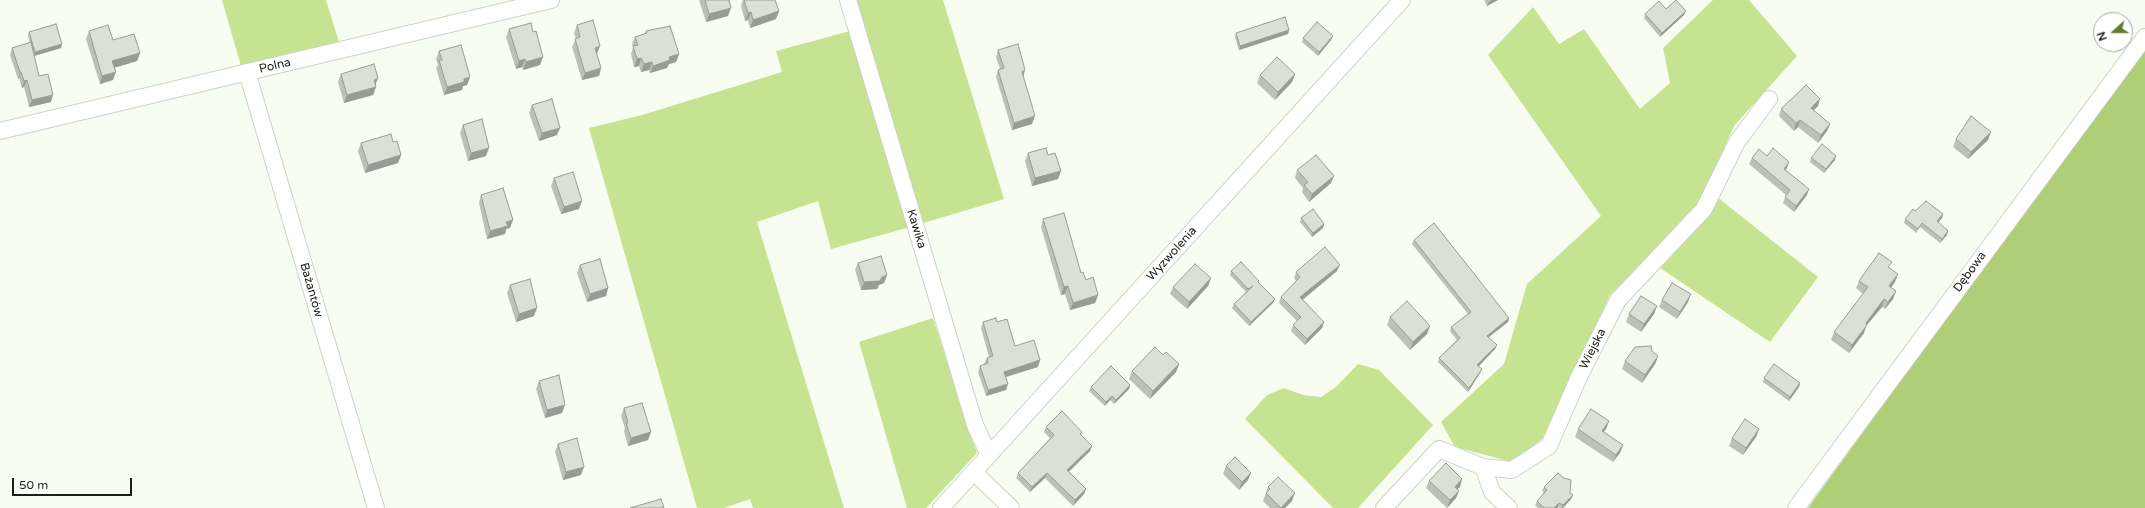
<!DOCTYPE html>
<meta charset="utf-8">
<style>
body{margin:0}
#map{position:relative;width:2145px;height:508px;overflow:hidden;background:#f8fdf2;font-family:"Varela Round",sans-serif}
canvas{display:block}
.north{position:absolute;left:2093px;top:12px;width:40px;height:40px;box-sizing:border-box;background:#fff;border:1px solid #a4a5a3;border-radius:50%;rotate:249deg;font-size:11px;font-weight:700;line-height:16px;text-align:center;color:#1c1e1a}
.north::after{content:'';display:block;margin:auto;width:14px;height:18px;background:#637b2e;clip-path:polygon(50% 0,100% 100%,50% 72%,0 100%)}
.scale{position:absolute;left:12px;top:478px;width:120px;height:18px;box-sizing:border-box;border:2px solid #1c1e1a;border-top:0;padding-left:5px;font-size:12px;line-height:14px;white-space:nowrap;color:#1c1e1a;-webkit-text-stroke:3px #fff;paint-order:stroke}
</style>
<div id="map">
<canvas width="2145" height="508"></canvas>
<div class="north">N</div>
<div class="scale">50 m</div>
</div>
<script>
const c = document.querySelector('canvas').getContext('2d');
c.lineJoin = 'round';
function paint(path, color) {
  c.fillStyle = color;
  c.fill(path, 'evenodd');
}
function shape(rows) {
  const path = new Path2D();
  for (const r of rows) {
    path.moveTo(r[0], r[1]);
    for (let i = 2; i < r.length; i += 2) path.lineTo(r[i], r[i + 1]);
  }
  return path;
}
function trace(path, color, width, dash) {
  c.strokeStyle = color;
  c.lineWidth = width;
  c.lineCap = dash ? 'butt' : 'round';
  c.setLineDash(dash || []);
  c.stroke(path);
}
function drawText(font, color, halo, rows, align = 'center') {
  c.font = font + ' "Varela Round",sans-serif';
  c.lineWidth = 4;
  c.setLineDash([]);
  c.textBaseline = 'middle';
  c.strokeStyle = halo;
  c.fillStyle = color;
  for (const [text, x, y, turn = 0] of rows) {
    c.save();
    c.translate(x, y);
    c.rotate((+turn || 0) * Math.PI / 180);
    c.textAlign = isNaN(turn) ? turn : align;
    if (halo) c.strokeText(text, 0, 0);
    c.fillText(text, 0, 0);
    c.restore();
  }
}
paint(shape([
 [222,0,326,0,339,42,241,66],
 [854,0,943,0,1004,199,923,223],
 [1713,0,1749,0,1797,56,1734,126,1698,206,1610,295,1542,439,1512,462,1455,447,1441,422,1504,364,1527,284,1601,216,1488,55,1533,7,1559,44,1584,29,1640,109,1670,83,1663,48],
 [850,31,910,227,831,249,818,201,757,222,844,508,753,508,750,499,724,508,697,508,589,128,642,115,782,72,776,51],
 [1717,197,1818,277,1770,342,1657,266],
 [933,318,977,453,926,508,907,508,859,342],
 [1358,364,1379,370,1433,425,1358,508,1333,508,1245,419,1267,395,1284,388,1303,395,1321,397,1336,387]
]), '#c6e391');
paint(shape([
 [2145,41,2145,508,1808,508,1959,300]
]), '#b0ce77');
const minor = shape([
 [848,0,975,425,989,455],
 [247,72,376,508],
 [0,131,551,0],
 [1483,467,1492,492,1509,508],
 [974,472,1011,508],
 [941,508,1402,0],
 [1384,508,1439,449,1483,467,1512,470,1549,446,1579,377,1618,300,1704,209,1737,142,1769,99],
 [1796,508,2145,37]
]);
trace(minor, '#cdd2c6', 18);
trace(minor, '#fff', 16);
paint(shape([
 [699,0,729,0,728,16,706,22],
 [743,0,779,11,776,19,750,28,748,20,745,21,741,6],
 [1484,0,1498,0,1487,6],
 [1645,14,1684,15,1660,37,1644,18],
 [577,25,597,54,601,68,599,76,582,80,572,47,576,39,574,33],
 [509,29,540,65,523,70,522,67,516,69,506,37],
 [1289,30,1288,34,1239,50,1235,37,1236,33],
 [89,31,113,40,140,53,137,61,114,68,113,80,100,84,86,39],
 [646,31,679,54,676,62,669,64,667,68,650,73,649,70,641,72,639,66,634,67,631,54,633,47,632,44,635,37,645,33],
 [29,32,62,44,61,48,34,56,39,76,51,102,29,107,24,87,22,88,19,78,18,79,10,55,12,48,30,43,28,36],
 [1333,36,1331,40,1318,56,1302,42,1303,38],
 [998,50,1025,70,1023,76,1032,124,1012,130,996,77,998,70,1000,69,996,57],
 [439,51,470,77,467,85,463,86,462,90,444,95,436,68,438,65,436,59],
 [341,74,376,87,373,95,344,103,338,82],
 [1295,74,1292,82,1275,100,1257,83,1260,75],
 [532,105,557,135,539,141,529,113],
 [1818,106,1813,110,1830,124,1827,131,1818,143,1798,127,1794,131,1779,116,1781,109],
 [463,125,486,156,468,161,460,133],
 [1956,139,1988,140,1968,159,1953,147],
 [393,142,401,155,398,163,365,173,358,151,361,143],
 [1028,153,1048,155,1058,179,1032,186,1025,161],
 [1767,156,1787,168,1785,170,1807,195,1794,212,1783,203,1786,195,1749,164,1752,158],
 [1811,158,1835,160,1824,173,1810,162],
 [1297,170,1331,183,1309,202,1302,192,1303,188,1295,178],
 [554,178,579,209,561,214,551,186],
 [481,195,510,228,506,229,505,234,487,239,479,203],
 [1915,211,1943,214,1942,218,1938,222,1948,231,1947,235,1940,243,1920,227,1916,233,1904,223,1905,219],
 [1301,218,1324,224,1323,228,1312,237,1300,222],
 [1043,219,1086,280,1098,295,1095,303,1070,310,1065,294,1061,295,1041,227],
 [1414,240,1509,318,1508,322,1489,337,1495,349,1479,366,1480,373,1468,392,1438,362,1439,358,1457,340,1450,331,1451,327,1468,314,1412,244],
 [858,263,887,275,884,283,879,285,877,289,861,290,855,270],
 [580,265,608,288,606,296,587,302,577,273],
 [1889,268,1895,282,1891,288,1896,291,1893,299,1885,309,1882,307,1866,326,1864,333,1849,353,1831,340,1834,332,1863,294,1856,288,1859,281],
 [1231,271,1259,281,1259,283,1273,303,1249,326,1232,308,1234,304,1246,292,1230,275],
 [1337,271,1303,300,1324,322,1322,328,1305,345,1291,331,1293,325,1297,321,1279,303,1281,297,1296,281,1294,278,1296,272],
 [1211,278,1208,286,1187,309,1170,294,1173,287],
 [510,285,534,316,516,322,507,293],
 [1662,300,1688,302,1677,319,1659,307],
 [1657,306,1654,314,1641,332,1626,322,1629,314],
 [1390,317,1427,334,1410,350,1387,325],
 [983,322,997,322,1015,346,1040,360,1038,367,1006,377,1006,390,986,396,978,372,980,366,984,364,987,358,989,357,981,328],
 [1652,351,1658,356,1655,364,1642,383,1622,369,1625,361],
 [1179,364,1176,372,1150,399,1129,379,1132,371],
 [1764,378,1800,383,1799,387,1789,401,1763,382],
 [539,381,562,413,545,418,536,389],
 [1130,385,1129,389,1114,404,1110,400,1105,406,1089,391,1091,387],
 [624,408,651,432,648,440,628,446,624,431,625,428,621,416],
 [1609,421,1606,429,1604,432,1623,445,1620,453,1613,462,1575,437,1578,429],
 [1046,427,1081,435,1092,446,1090,451,1069,472,1086,489,1084,494,1073,506,1045,478,1030,492,1016,478,1018,473,1050,438,1044,432],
 [1759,429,1756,437,1743,455,1729,446,1732,438],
 [558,444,581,475,563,480,555,452],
 [1226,466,1248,480,1239,490,1223,474],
 [1429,481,1460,487,1457,489,1459,491,1456,498,1447,508,1426,488],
 [1268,487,1292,501,1285,508,1270,508,1263,501],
 [1544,487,1570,493,1573,495,1571,499,1563,508,1560,508,1558,507,1557,508,1538,508,1535,505,1537,501,1544,493,1542,491]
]), '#bcc0b6');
paint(shape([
 [1492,0,1498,0,1487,6,1489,2],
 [731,8,728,16,706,22,709,14],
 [779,11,776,19,750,28,753,20],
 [1686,11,1684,15,1660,37,1662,33],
 [751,12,748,20,745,21,748,13],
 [1289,30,1288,34,1239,50,1240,46],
 [1333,36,1331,40,1318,56,1319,52],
 [62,44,61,48,34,56,35,52],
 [600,46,597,54,595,48],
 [140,53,137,61,110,69,112,61],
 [679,54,676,62,669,64,667,68,650,73,653,66,669,57],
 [543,57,540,65,523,70,526,62],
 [641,58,639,66,634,67,637,59],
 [525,59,522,67,516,69,519,61],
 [652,62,649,70,641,72,644,64],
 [601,68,599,76,582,80,585,73],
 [1025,70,1023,78,1022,72],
 [20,72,21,72,19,78,18,79],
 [116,72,113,80,100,84,102,76],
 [1295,74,1292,82,1275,100,1278,92],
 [470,77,467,85,463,86,462,90,444,95,447,87,464,79],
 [378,78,375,86,374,80],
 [27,80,24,87,22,88,24,81],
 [376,87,373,95,344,103,347,95],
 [53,95,51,102,29,107,32,100],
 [1820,99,1818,106,1808,116,1811,108],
 [1035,116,1032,124,1012,130,1014,123],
 [1800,120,1798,127,1794,131,1796,123],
 [1830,124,1827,131,1818,143,1821,135],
 [560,128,557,135,539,141,542,133],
 [1991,132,1988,140,1968,159,1971,152],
 [489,148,486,156,468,161,471,153],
 [401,155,398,163,365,173,368,165],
 [1836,156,1835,160,1824,173,1826,169],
 [1789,162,1787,168,1781,175,1784,169],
 [1061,171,1058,179,1032,186,1035,178],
 [1334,176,1331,183,1309,202,1312,194],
 [1809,189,1807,195,1794,212,1796,206],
 [582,201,579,209,561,214,564,207],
 [1943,214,1942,218,1936,225,1937,221],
 [513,220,510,228,506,229,505,234,487,239,490,231,506,222],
 [1324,224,1323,228,1312,237,1313,233],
 [1948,231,1947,235,1940,243,1942,239],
 [1340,265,1337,271,1298,303,1300,297],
 [1898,274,1895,282,1886,294,1889,286],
 [887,275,884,283,879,285,877,289,861,290,864,282],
 [1211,278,1208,286,1187,309,1189,302],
 [1068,286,1065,294,1061,295,1064,287],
 [608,288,606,296,587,302,590,294],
 [1896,291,1893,299,1885,309,1888,302],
 [1691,294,1688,302,1677,319,1680,312],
 [1098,295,1095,303,1070,310,1073,303],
 [1275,299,1273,303,1249,326,1251,322],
 [1884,299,1882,307,1866,326,1864,333,1849,353,1852,345,1866,323],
 [1657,306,1654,314,1641,332,1644,324],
 [537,308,534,316,516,322,519,314],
 [1509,318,1508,322,1485,340,1487,336],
 [1324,322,1322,328,1305,345,1307,339],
 [1430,326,1427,334,1410,350,1413,342],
 [1497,345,1495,349,1476,369,1477,365],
 [1658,356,1655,364,1642,383,1645,375],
 [1040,360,1038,367,1002,378,1004,372],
 [1179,364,1176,372,1150,399,1153,391],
 [1482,369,1480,373,1468,392,1469,388],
 [1800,383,1799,387,1789,401,1790,397],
 [1008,384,1006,390,986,396,988,390],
 [1130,385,1129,389,1114,404,1116,400],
 [1112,396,1110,400,1105,406,1106,402],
 [565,405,562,413,545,418,547,410],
 [1609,421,1606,429,1599,439,1602,431],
 [1759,429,1756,437,1743,455,1746,448],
 [651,432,648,440,628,446,631,438],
 [1623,445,1620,453,1613,462,1616,455],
 [1092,446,1090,451,1065,475,1067,470],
 [584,467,581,475,563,480,566,472],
 [1047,473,1045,478,1030,492,1032,487],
 [1251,473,1248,480,1239,490,1242,482],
 [1462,479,1460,487,1452,494,1455,487],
 [1086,489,1084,494,1073,506,1075,500],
 [1459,491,1456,498,1447,508,1450,500],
 [1295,493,1292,501,1285,508,1281,508],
 [1573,495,1571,499,1563,508,1562,508,1563,505],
 [1559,503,1558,507,1557,508,1554,508]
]), '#999c94');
const building = shape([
 [705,0,729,0,731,8,709,14,705,0],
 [744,0,775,0,779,11,753,20,751,12,748,13,744,0],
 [1676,0,1686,11,1662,33,1645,14,1659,1,1666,9,1676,0],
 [1285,17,1289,30,1240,46,1236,33,1285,17],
 [593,20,600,46,595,48,601,68,585,73,575,39,580,37,577,25,593,20],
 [1317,22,1333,36,1319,52,1303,38,1317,22],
 [531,23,533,32,536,31,543,57,526,62,525,59,519,61,509,29,531,23],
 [56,24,62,44,35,52,29,32,56,24],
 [108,25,113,40,134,34,140,53,112,61,116,72,102,76,89,31,108,25],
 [670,26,679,54,669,57,670,60,653,66,652,62,644,64,641,58,637,59,633,46,638,45,635,37,647,33,646,31,670,26],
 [31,42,39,76,48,74,53,95,32,100,27,80,24,81,21,72,20,72,12,48,31,42],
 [1018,44,1025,70,1022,72,1035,116,1014,123,998,70,1004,68,998,50,1018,44],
 [461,45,470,77,464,79,464,82,447,87,439,60,442,60,439,51,461,45],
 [1277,57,1295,74,1278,92,1260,75,1277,57],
 [374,64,378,78,374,80,376,87,347,95,341,74,374,64],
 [1806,85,1820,99,1811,108,1830,124,1821,135,1800,120,1796,123,1781,109,1806,85],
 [552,99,560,128,542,133,532,105,552,99],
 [1971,116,1991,132,1971,152,1956,139,1971,116],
 [482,119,489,148,471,153,463,125,482,119],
 [391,134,393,142,397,141,401,155,368,165,361,143,391,134],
 [1822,144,1836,156,1826,169,1811,158,1822,144],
 [1046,148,1048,155,1055,153,1061,171,1035,178,1028,153,1046,148],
 [1773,148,1789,162,1784,169,1809,189,1796,206,1785,197,1790,190,1752,158,1759,149,1767,156,1773,148],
 [1316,155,1334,176,1312,194,1304,185,1308,182,1297,170,1316,155],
 [573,172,582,201,564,207,554,178,573,172],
 [503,188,513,220,506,222,508,226,490,231,481,195,503,188],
 [1926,201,1943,214,1937,221,1948,231,1942,239,1922,223,1918,229,1905,219,1913,209,1915,211,1926,201],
 [1313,209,1324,224,1313,233,1301,218,1313,209],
 [1064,213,1081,273,1083,272,1086,280,1093,277,1098,295,1073,303,1068,286,1064,287,1043,219,1064,213],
 [1434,223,1509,318,1487,336,1497,345,1477,365,1482,369,1469,388,1439,358,1460,338,1451,327,1471,312,1414,240,1434,223],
 [1325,247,1340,265,1300,297,1324,322,1307,339,1293,325,1301,317,1281,297,1300,277,1296,272,1325,247],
 [1879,253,1892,262,1888,267,1898,274,1889,286,1896,291,1888,302,1884,299,1866,323,1867,325,1852,345,1834,332,1868,287,1859,281,1879,253],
 [881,256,887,275,882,277,880,281,864,282,858,263,881,256],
 [600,259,608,288,590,294,580,265,600,259],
 [1241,262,1259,281,1258,282,1275,299,1251,322,1234,304,1253,286,1248,289,1231,271,1241,262],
 [1195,264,1211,278,1189,302,1173,287,1195,264],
 [530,279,537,308,519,314,510,285,530,279],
 [1672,283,1691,294,1680,312,1662,300,1672,283],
 [1641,296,1657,306,1644,324,1629,314,1641,296],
 [1407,301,1430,326,1413,342,1390,317,1407,301],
 [996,318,997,322,1007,319,1015,346,1034,340,1040,360,1004,372,1008,384,988,390,980,366,988,363,987,358,993,356,983,322,996,318],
 [1651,346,1652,351,1658,356,1645,375,1625,361,1635,347,1651,346],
 [1155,347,1163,355,1166,352,1179,364,1153,391,1132,371,1155,347],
 [1774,364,1800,383,1790,397,1764,378,1774,364],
 [1111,366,1130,385,1116,400,1112,396,1106,402,1091,387,1111,366],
 [559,375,565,405,547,410,539,381,559,375],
 [642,403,651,432,631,438,626,423,628,423,624,408,642,403],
 [1591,409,1609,421,1602,431,1623,445,1616,455,1578,429,1591,409],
 [1062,411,1082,432,1080,434,1092,446,1067,470,1086,489,1075,500,1047,473,1032,487,1018,473,1054,435,1046,427,1062,411],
 [1745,419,1759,429,1746,448,1732,438,1745,419],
 [577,438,584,467,566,472,558,444,577,438],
 [1235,457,1251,473,1242,482,1226,466,1235,457],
 [1446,463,1462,479,1455,487,1459,491,1450,500,1429,481,1446,463],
 [1558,473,1564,478,1571,480,1570,493,1573,495,1563,505,1559,503,1554,508,1544,508,1537,501,1547,490,1544,487,1558,473],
 [1278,477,1295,493,1281,508,1266,493,1270,489,1268,487,1278,477],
 [661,499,664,508,630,508,661,499]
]);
paint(building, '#dbdfd4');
trace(building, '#999c94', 1);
drawText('12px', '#1c1e1a', '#fff', [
 ["Polna",275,66,-13],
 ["Kawika",916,229,73],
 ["Wyzwolenia",1172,254,-48],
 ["Dębowa",1970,272,-54],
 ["Bażantów",311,290,74],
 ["Wiejska",1593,349,-63]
]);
</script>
